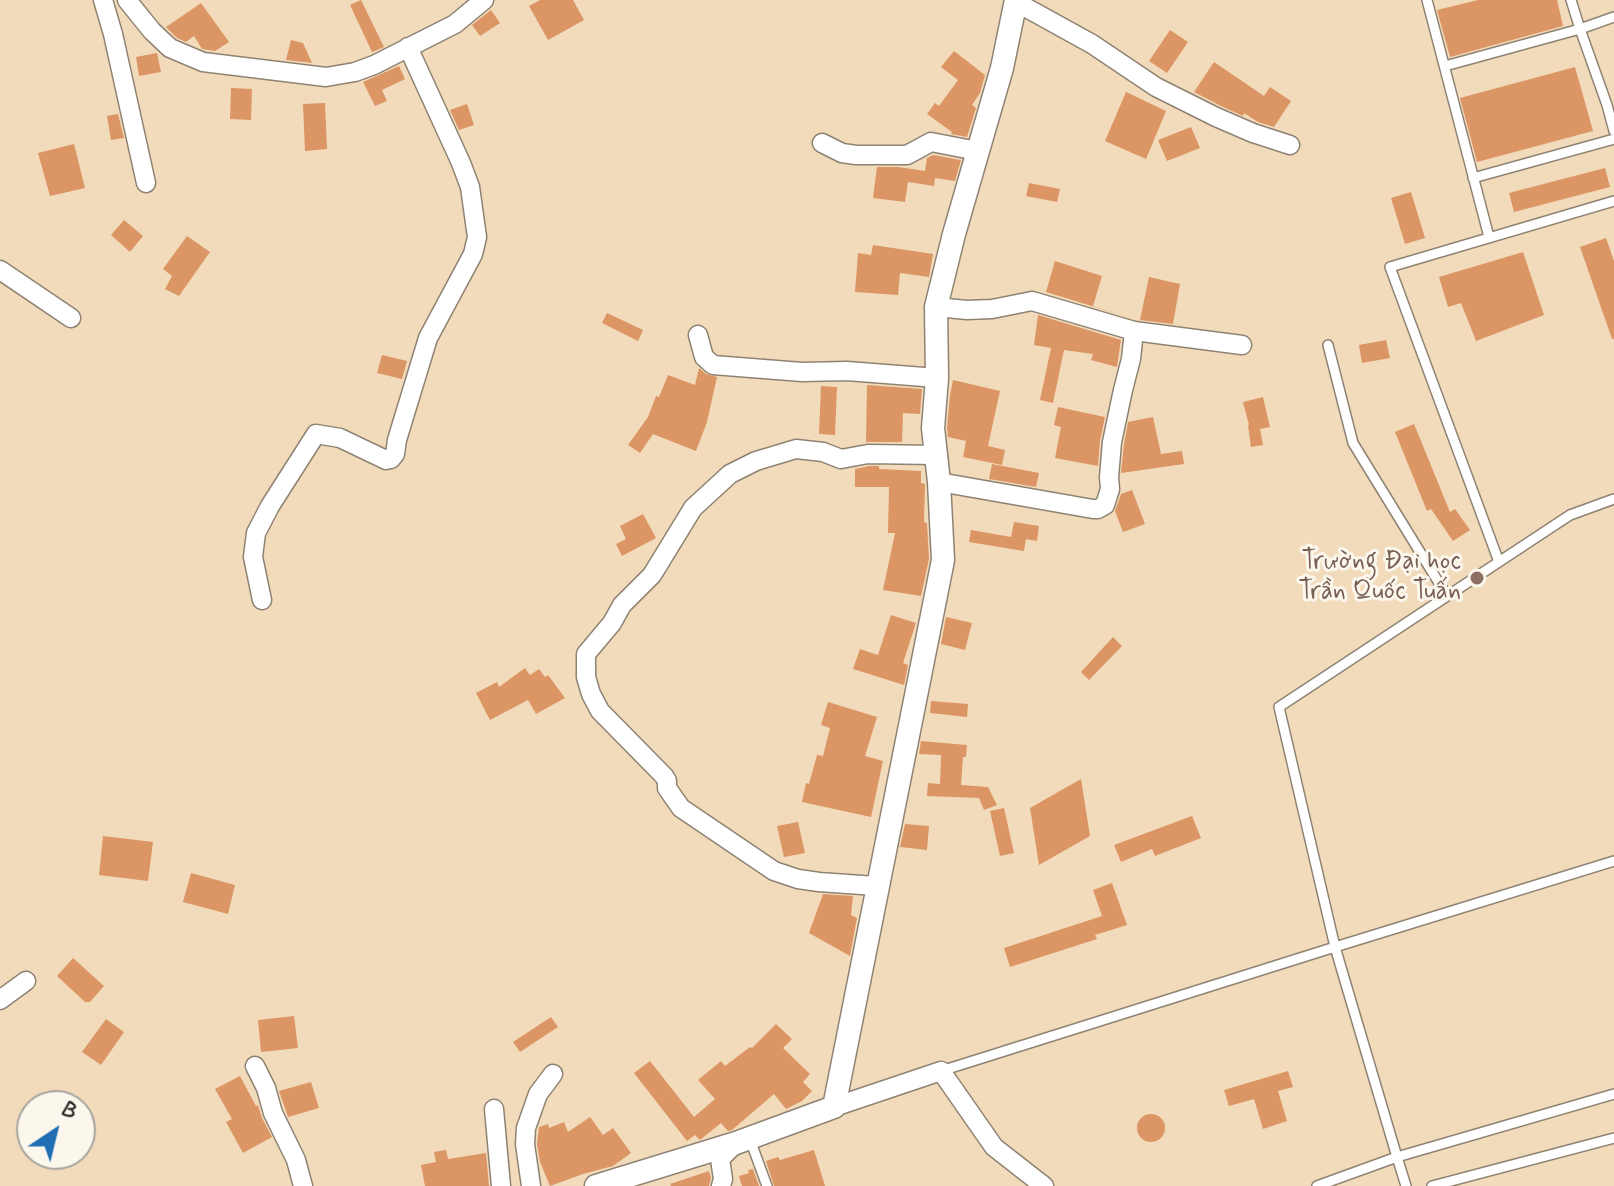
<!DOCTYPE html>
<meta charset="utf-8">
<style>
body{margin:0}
#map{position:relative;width:1614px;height:1186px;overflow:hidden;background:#f2dbbb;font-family:Mynerve,sans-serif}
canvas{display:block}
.north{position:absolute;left:16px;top:1090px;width:80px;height:80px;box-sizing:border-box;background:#fbf7ec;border:2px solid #a8a59f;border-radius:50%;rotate:35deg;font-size:22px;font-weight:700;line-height:32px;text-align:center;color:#2b2b2b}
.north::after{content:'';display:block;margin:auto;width:28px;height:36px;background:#1f6fb2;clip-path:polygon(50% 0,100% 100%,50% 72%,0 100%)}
</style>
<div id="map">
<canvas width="1614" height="1186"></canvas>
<div class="north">B</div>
</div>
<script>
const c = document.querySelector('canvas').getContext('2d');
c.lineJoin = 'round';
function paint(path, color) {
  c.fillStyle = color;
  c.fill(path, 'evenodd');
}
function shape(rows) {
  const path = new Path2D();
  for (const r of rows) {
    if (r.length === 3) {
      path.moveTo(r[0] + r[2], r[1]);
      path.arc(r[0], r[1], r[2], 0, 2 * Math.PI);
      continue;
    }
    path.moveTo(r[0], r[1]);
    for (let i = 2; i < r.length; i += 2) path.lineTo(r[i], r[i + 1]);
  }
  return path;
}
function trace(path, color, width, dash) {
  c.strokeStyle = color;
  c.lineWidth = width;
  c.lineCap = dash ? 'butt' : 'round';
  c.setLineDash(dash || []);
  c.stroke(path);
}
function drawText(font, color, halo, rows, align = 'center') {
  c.font = font + ' Mynerve,sans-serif';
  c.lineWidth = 6;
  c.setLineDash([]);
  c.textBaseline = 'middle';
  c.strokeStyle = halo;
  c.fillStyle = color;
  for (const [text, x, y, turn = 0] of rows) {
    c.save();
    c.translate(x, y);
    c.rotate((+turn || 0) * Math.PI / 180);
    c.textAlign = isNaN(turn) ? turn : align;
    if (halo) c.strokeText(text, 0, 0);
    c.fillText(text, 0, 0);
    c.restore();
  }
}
paint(shape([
 [361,0,384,47,372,52,350,5],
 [540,0,573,0,584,20,548,40,529,6],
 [1478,0,1557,0,1563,26,1450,57,1437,10],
 [201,3,229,42,215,51,202,49,194,36,186,42,177,38,166,27],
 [491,10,500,23,480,36,472,25],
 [1170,30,1188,42,1167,73,1149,61],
 [291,40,303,43,312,63,286,60],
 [954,51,985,75,980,93,972,105,976,108,967,137,951,134,952,132,927,114,935,103,939,106,958,80,941,67],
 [157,53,161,72,139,76,136,57],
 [1214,62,1264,96,1270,87,1291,101,1274,127,1258,122,1244,113,1243,116,1221,106,1194,92],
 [399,66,405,79,382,90,387,101,375,106,363,82],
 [1575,67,1593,131,1477,162,1460,98],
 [231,88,252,89,251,120,230,119],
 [1126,92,1166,111,1146,159,1105,141],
 [325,103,327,149,305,151,303,104],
 [467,104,474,125,459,130,450,110],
 [118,114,124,138,111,140,107,116],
 [1191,127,1200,148,1167,161,1158,140],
 [74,144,85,188,50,196,38,153],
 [933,155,961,160,955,181,935,178,934,186,908,182,905,202,873,198,877,167,898,167,925,171,927,158],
 [1605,168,1610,187,1514,212,1509,193],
 [1029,183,1060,189,1057,202,1026,196],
 [1411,192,1425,238,1405,244,1391,198],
 [124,220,143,236,130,252,111,235],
 [187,236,210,252,179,296,165,289,172,276,163,269],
 [1606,238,1614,261,1614,339,1612,339,1580,247],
 [873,245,933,254,929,277,900,273,898,295,855,292,858,253,871,255],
 [1523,252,1544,315,1476,341,1461,303,1448,307,1439,277],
 [1055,261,1102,276,1093,306,1118,314,1046,292],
 [1149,277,1180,284,1173,324,1140,320],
 [607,313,643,330,638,341,602,323],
 [1038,315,1121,340,1117,367,1091,360,1093,354,1064,350,1053,403,1040,400,1051,348,1034,345],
 [1386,340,1390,358,1362,363,1359,345],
 [382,355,407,361,402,379,377,373],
 [699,368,706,374,717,377,707,422,696,451,653,434,640,453,628,445,648,417,656,396,659,397,668,375,695,385],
 [953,380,1000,391,988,446,1005,450,1002,465,963,457,966,441,948,437,947,428,950,395],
 [867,385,922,389,920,414,903,413,902,442,866,442],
 [821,386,837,387,835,435,819,434],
 [1263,397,1270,427,1260,429,1263,445,1251,447,1248,425,1249,425,1243,402],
 [1058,407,1105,417,1100,441,1098,466,1055,458,1061,427,1054,425],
 [1153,417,1161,454,1182,451,1184,464,1121,473,1124,444,1128,422],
 [1414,424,1450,512,1455,509,1470,530,1453,541,1431,509,1427,511,1395,432],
 [992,464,1039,473,1036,487,989,479],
 [869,466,879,466,879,469,921,471,921,483,925,484,924,522,927,523,929,559,921,596,883,590,895,533,888,533,889,487,855,487,855,469],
 [1132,490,1145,524,1123,532,1115,511,1121,494],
 [643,514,656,538,622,556,616,544,626,539,620,526],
 [1014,522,1039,526,1037,541,1026,539,1024,551,969,542,971,530,1011,537],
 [891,615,916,623,903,663,908,665,904,685,853,669,860,649,878,655],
 [946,617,972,623,965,650,941,644],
 [1113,637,1122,646,1089,680,1081,672],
 [525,668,530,675,539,669,545,677,548,675,565,698,536,714,528,700,490,720,476,693,497,682,499,687],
 [931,701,968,704,967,717,930,713],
 [828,702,877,717,865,756,883,761,871,817,802,802,806,783,809,784,817,755,823,756,830,728,821,725],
 [921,741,967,745,966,757,963,757,961,785,988,787,997,805,984,810,979,798,927,796,928,783,940,784,941,755,919,754],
 [1081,779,1090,836,1039,865,1030,808],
 [1004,808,1014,853,1000,856,990,811],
 [1192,816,1201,838,1155,856,1152,849,1121,862,1114,845],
 [798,822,805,853,784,857,777,826],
 [905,824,929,826,927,850,900,847],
 [103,836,153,842,148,881,99,875],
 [191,873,235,885,228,914,183,902],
 [1112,883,1127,925,1095,935,1097,939,1010,967,1004,948,1102,916,1093,890],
 [823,894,853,896,851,915,857,918,850,956,809,933],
 [73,958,104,986,90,1002,85,1002,57,976],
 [294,1016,298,1048,261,1052,258,1020],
 [551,1017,558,1027,520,1052,513,1042],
 [106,1019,124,1032,101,1065,82,1052],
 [776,1024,792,1039,783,1048,810,1074,803,1082,812,1091,802,1101,786,1109,774,1094,732,1130,728,1131,721,1123,700,1140,695,1135,687,1141,634,1073,650,1061,694,1117,715,1099,698,1080,721,1061,725,1066,750,1047,752,1048],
 [1288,1071,1293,1087,1278,1091,1287,1121,1263,1129,1254,1099,1229,1106,1224,1090],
 [240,1076,256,1106,258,1105,262,1118,272,1137,243,1153,226,1122,232,1119,215,1089],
 [311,1082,319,1108,288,1117,279,1091],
 [1151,1128,14],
 [590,1117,603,1135,613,1128,631,1153,613,1166,583,1174,550,1186,540,1162,537,1144,539,1127,548,1124,549,1128,564,1122,568,1132],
 [446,1150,448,1159,486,1153,489,1186,425,1186,421,1165,436,1162,434,1152],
 [814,1150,825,1186,774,1186,766,1161,778,1157,780,1160],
 [753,1169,759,1186,742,1186,739,1176,749,1173,748,1170],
 [709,1171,711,1178,709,1186,671,1186,670,1184]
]), '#dc9564');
const service = shape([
 [1427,0,1489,237],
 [1571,0,1580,29,1607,105,1614,131],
 [1445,66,1580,29,1614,17],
 [1473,178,1614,139],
 [1328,345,1353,443,1447,596],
 [1614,499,1570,515,1279,707,1335,947,1397,1157,1614,1094],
 [1499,562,1390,267,1614,201],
 [941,1071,1335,947,1614,861],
 [747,1144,752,1145,767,1186],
 [1317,1186,1397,1157,1406,1186],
 [1432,1186,1614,1138]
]);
const minor = shape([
 [103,0,113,34,146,183],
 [127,0,152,31,170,48,203,62,326,77,355,72,374,65,455,24,484,0],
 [1016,2,1092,44,1156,87,1216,117,1253,133,1290,145],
 [822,143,842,153,856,155,907,155,931,142,967,149,976,153],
 [0,270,71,318],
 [936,307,967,310,992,309,1032,301,1134,331,1242,345],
 [698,335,704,357,713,365,802,372,847,371,937,378],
 [939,482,1093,509,1098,509,1105,505,1110,489,1109,477,1112,442,1123,390,1131,359,1134,331],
 [262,600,253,557,256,533,270,506,316,434,340,438,386,460,391,459,395,454,397,440,428,338,473,254,477,237,470,187,461,163,408,47],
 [876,886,819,882,798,879,774,871,681,808,667,788,667,781,664,776,600,711,591,694,586,677,586,654,612,623,622,605,652,575,693,508,730,474,756,461,796,449,823,452,841,459,868,454,936,455],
 [0,1000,26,981],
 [255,1066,266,1088,273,1113,296,1160,303,1186],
 [834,1107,941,1071,994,1147,1044,1186],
 [494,1109,501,1186],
 [531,1186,525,1144,526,1128,538,1094,553,1074],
 [721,1186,723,1179,720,1159,735,1144]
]);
const tertiary = shape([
 [596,1186,736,1143,834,1107,943,560,939,482,933,428,937,378,936,307,954,234,1002,68,1016,0]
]);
trace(service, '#8e8373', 12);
trace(minor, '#8e8373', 21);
trace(tertiary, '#8e8373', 25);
trace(service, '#fff', 9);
trace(minor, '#fff', 18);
trace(tertiary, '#fff', 22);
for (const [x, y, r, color] of [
 [1477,578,8,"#8d6e63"]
]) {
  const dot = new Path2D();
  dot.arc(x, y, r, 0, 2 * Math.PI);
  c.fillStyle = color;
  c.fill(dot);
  trace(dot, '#fbf7ec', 3);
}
drawText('26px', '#785e54', '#fbf7ec', [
 ["Trường Đại học",1461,563],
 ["Trần Quốc Tuấn",1461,593]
], 'right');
</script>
